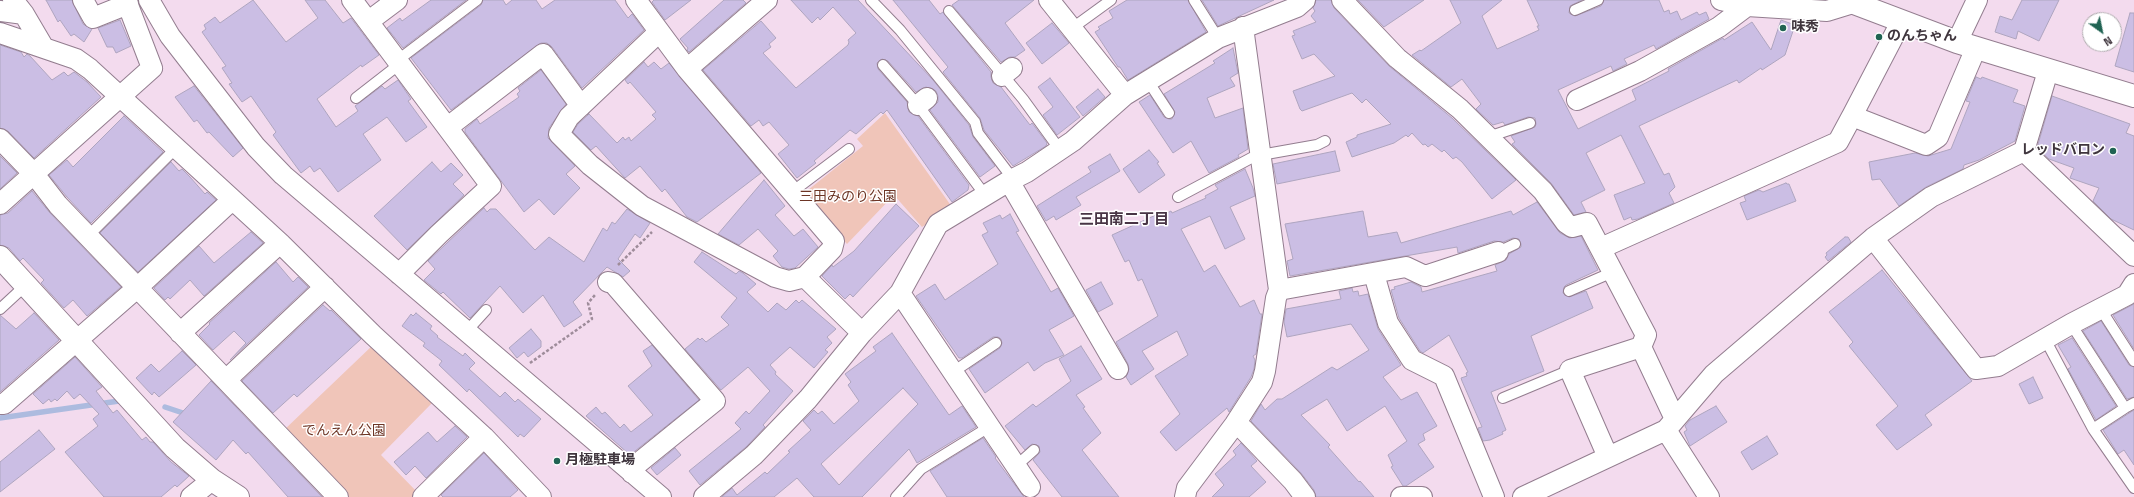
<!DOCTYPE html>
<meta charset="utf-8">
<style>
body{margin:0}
#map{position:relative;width:2134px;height:497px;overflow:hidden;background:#f3dbee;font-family:"Titillium Web",sans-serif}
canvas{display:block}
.north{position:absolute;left:2082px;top:12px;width:40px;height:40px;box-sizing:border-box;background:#fff;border:1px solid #b2aeb1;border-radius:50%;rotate:147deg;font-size:11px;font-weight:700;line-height:16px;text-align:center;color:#3f353d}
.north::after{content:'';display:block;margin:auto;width:14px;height:18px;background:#206353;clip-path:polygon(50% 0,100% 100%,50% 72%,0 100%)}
</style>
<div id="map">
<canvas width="2134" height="497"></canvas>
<div class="north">N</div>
</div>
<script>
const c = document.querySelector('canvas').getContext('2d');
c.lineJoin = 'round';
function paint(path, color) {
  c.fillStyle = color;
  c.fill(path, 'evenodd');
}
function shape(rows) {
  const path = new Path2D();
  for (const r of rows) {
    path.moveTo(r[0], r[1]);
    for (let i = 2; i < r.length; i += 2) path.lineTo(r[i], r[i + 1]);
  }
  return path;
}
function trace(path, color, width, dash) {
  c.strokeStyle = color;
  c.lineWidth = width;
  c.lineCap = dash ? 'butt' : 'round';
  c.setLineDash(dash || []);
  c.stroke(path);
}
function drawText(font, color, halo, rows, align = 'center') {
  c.font = font + ' "Titillium Web","Noto Sans JP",sans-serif';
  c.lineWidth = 3;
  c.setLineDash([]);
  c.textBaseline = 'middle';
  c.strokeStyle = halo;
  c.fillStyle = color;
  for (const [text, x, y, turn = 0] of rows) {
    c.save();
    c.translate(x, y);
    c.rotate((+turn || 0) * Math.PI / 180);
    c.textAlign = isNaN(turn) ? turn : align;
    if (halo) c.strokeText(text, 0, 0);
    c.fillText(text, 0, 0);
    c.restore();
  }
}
paint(shape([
 [885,113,952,207,922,227,894,195,847,244,803,194,863,146,857,139],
 [374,344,434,401,381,455,419,494,417,497,347,497,283,431]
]), '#f0c5b9');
trace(shape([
 [165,407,189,415],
 [0,418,119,401]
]), '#adbbdf', 5.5);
const building = shape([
 [46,0,72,0,83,24,92,29,84,42,74,34,71,36,60,20,58,22,46,0],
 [253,0,286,42,318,18,305,0,325,0,343,23,351,18,379,55,362,67,361,65,317,99,336,127,358,111,355,106,382,86,385,89,398,80,411,99,408,101,427,127,406,142,387,117,363,134,381,160,338,192,320,168,314,172,310,166,301,173,273,135,276,132,251,96,242,102,229,84,232,83,222,68,226,66,202,32,206,29,204,25,215,17,220,23,253,0],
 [431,0,466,0,403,48,387,28,400,18,402,21,431,0],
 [483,0,503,0,506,5,512,0,536,0,542,9,555,0,615,0,628,18,632,14,644,30,582,88,552,47,547,43,541,43,451,110,411,58,481,5,483,0],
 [654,0,691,0,665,20,652,2,654,0],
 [724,0,743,0,746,3,689,52,687,50,688,48,680,39,724,0],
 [791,0,858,0,933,80,969,125,973,137,995,166,980,177,930,110,938,102,938,96,936,91,926,87,916,92,888,61,882,59,877,63,878,69,907,102,909,112,918,116,969,185,968,190,952,202,887,110,883,114,881,112,856,134,850,130,814,161,816,163,797,178,778,154,789,145,769,122,763,126,759,120,751,126,703,70,761,21,776,38,769,44,771,47,763,53,796,88,848,45,849,42,848,40,856,33,833,7,820,20,818,17,812,23,791,0],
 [893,0,929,0,940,14,943,12,991,72,991,77,993,83,1001,87,1030,125,1032,123,1047,143,1046,146,1013,166,984,130,980,118,943,72,948,67,893,0],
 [959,0,1034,0,1005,23,1025,50,1015,57,1010,57,1001,62,952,5,959,0],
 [1127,0,1188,0,1206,32,1128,80,1120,67,1118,67,1095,32,1100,29,1098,27,1113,18,1109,11,1127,0],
 [1202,0,1274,0,1218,26,1202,0],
 [1316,0,1331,0,1334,8,1389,66,1452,118,1516,180,1492,199,1462,162,1456,157,1453,159,1444,150,1442,152,1432,144,1428,147,1425,144,1423,145,1412,133,1408,137,1406,135,1394,143,1352,157,1346,142,1357,137,1357,135,1391,124,1366,99,1362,103,1352,93,1302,111,1300,109,1293,91,1335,76,1314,54,1302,59,1292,36,1295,35,1293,31,1316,22,1311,16,1315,11,1313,8,1316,0],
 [1358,0,1424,0,1384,27,1358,0],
 [1450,0,1502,0,1482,16,1497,49,1539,30,1537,26,1539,26,1527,0,1582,0,1570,6,1569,13,1575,16,1601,6,1604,0,1659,0,1664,12,1669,10,1670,14,1677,11,1681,20,1697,12,1699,15,1706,12,1709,19,1656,49,1654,45,1624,59,1627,64,1613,71,1611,66,1558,90,1578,129,1636,100,1632,90,1669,71,1668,69,1723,38,1724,40,1752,22,1771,50,1781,20,1795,25,1785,55,1762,70,1761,68,1739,83,1737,80,1639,126,1664,175,1669,173,1675,187,1669,193,1674,203,1638,219,1632,220,1631,217,1624,220,1614,195,1645,183,1621,135,1586,153,1605,190,1581,202,1586,212,1574,215,1551,183,1512,144,1515,142,1511,136,1535,127,1536,124,1535,118,1528,117,1505,125,1503,122,1493,125,1476,109,1481,104,1462,79,1451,87,1412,55,1420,50,1421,51,1461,23,1450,0],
 [2022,0,2059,0,2039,41,2018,31,2016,39,1995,32,2000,16,2012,20,2022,0],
 [2130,13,2134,13,2134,72,2115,66,2130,13],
 [120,20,131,46,116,53,113,47,107,47,98,28,120,20],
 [1052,23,1069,43,1042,64,1026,43,1052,23],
 [0,45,21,52,24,57,27,54,30,56,52,80,64,72,68,76,74,72,87,82,101,97,34,158,8,131,0,128,0,45],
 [1233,48,1238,73,1230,78,1235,86,1207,98,1215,118,1243,108,1248,149,1238,155,1239,157,1209,173,1191,141,1173,153,1139,102,1150,95,1164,117,1169,119,1172,119,1175,112,1164,94,1215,63,1213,61,1233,48],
 [644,62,648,67,654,62,661,69,669,63,761,173,697,222,687,217,665,189,662,192,640,166,625,178,596,146,591,150,573,132,578,124,589,114,617,143,623,137,625,140,629,137,631,141,656,119,652,115,656,112,630,82,628,84,625,80,644,62],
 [541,70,566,104,549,128,548,138,575,166,566,174,580,188,554,215,539,199,524,212,465,132,465,129,477,119,480,124,519,97,517,94,520,91,518,88,541,70],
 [1976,77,1981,79,1982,77,2018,90,2013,102,2025,106,2015,141,1979,160,1964,165,1963,169,1926,187,1899,206,1880,179,1872,180,1869,162,1915,153,1928,156,1951,149,1970,102,1966,101,1976,77],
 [1050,78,1080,117,1057,135,1043,115,1053,107,1038,87,1050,78],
 [194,86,243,148,233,157,209,132,207,133,197,120,194,122,175,97,194,86],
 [1098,89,1105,97,1083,116,1076,107,1098,89],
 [2052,96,2130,124,2126,133,2134,136,2134,230,2111,219,2093,201,2099,188,2070,178,2074,168,2049,159,2037,148,2052,96],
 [124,116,163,152,91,223,67,197,49,175,67,160,73,167,124,116],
 [1149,150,1159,162,1157,163,1165,175,1139,193,1123,169,1149,150],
 [1335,151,1340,171,1277,184,1273,164,1335,151],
 [1110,154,1120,171,1076,197,1081,205,1056,220,1054,216,1046,221,1037,206,1091,172,1088,167,1110,154],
 [0,156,17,173,0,189,0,156],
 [171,162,179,171,182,169,190,177,205,194,207,192,216,200,138,272,100,233,171,162],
 [432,162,441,172,451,163,463,175,453,184,464,195,407,250,374,216,432,162],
 [1245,169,1253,188,1255,196,1230,207,1245,239,1225,249,1210,216,1181,229,1204,272,1215,265,1240,307,1254,300,1260,314,1262,314,1256,354,1253,356,1255,360,1254,369,1251,377,1229,412,1227,408,1176,451,1160,432,1180,414,1155,376,1188,355,1177,331,1142,351,1154,369,1131,385,1126,377,1129,369,1128,364,1116,342,1158,316,1142,279,1138,281,1129,260,1125,262,1112,235,1158,214,1159,217,1171,211,1172,213,1206,198,1205,196,1218,189,1215,185,1245,169],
 [764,180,785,206,775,215,794,236,803,229,818,247,795,268,789,269,782,267,773,256,778,251,758,229,739,245,718,234,764,180],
 [1786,183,1787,184,1789,184,1796,201,1747,220,1740,203,1746,201,1744,196,1759,190,1763,192,1786,183],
 [32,191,50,213,121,287,87,316,73,300,64,308,41,283,44,280,23,258,20,261,9,248,0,245,0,215,8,213,32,191],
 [1537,202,1560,233,1570,238,1581,236,1598,270,1566,285,1564,287,1563,293,1569,297,1586,291,1593,308,1531,336,1544,371,1491,392,1506,430,1502,432,1503,434,1490,440,1483,441,1478,428,1482,427,1462,381,1461,378,1467,376,1466,373,1468,372,1449,335,1423,353,1420,351,1399,318,1391,290,1395,289,1394,287,1411,282,1421,287,1422,292,1497,271,1495,265,1506,260,1509,254,1521,247,1521,244,1519,239,1513,238,1503,242,1494,241,1458,253,1457,247,1290,276,1287,261,1293,259,1285,224,1363,211,1368,237,1397,232,1401,243,1511,211,1513,215,1537,202],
 [896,204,919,226,853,297,850,294,845,299,822,276,832,265,833,267,854,251,896,204],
 [484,208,487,212,490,209,496,209,535,250,549,237,584,262,603,228,607,231,612,222,615,224,627,209,650,223,640,238,635,234,618,259,630,271,623,277,607,267,573,302,582,315,564,327,543,295,523,313,500,286,470,318,443,292,441,294,424,280,435,269,428,261,484,208],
 [1010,214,1019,231,1016,232,1051,292,1058,288,1074,316,1049,330,1064,355,1045,363,1034,371,1028,362,985,393,969,369,1000,348,1002,343,1001,339,998,337,993,337,962,358,959,358,916,296,935,284,945,300,998,264,982,235,988,232,983,223,1000,215,1002,219,1010,214],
 [251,232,263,243,204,296,190,280,170,299,168,297,165,300,154,288,199,246,214,263,251,232],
 [1845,237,1848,237,1851,242,1828,261,1825,257,1827,255,1826,253,1845,237],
 [702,252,736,274,739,271,743,273,756,284,747,292,768,312,777,303,786,310,796,300,799,303,802,300,836,329,827,337,832,343,825,350,828,352,814,368,790,347,770,365,776,372,775,374,793,391,763,425,765,427,746,447,700,485,689,471,741,429,735,423,746,411,749,414,770,391,748,367,721,390,685,349,698,338,700,340,702,338,706,342,729,325,721,317,737,298,694,262,702,252],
 [276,262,293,282,298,277,308,287,230,360,246,343,234,331,213,350,199,335,210,324,209,323,276,262],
 [1882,270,1972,381,1925,415,1932,425,1897,450,1876,425,1898,406,1849,346,1853,342,1829,312,1882,270],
 [1101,282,1113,304,1098,312,1086,290,1101,282],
 [1352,288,1353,292,1358,291,1359,296,1368,294,1378,329,1401,365,1383,377,1401,400,1417,392,1437,426,1423,434,1425,440,1418,444,1434,467,1406,486,1403,486,1391,467,1393,466,1388,455,1407,441,1385,406,1347,431,1327,399,1301,415,1330,445,1328,447,1359,482,1360,481,1374,497,1316,497,1314,490,1301,473,1251,421,1261,404,1265,410,1277,399,1282,399,1332,367,1337,370,1369,350,1351,324,1287,337,1284,322,1286,309,1341,299,1339,291,1352,288],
 [2134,304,2134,349,2113,315,2134,304],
 [323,305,330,311,331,310,361,339,297,397,294,394,273,413,242,381,323,305],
 [34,313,59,340,0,392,0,315,16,329,34,313],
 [416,313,432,326,430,329,438,336,437,337,463,356,465,353,475,363,469,369,500,397,505,392,515,402,518,399,541,419,524,437,520,434,518,437,469,389,467,392,462,387,439,365,442,361,423,346,425,343,402,326,411,314,413,316,416,313],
 [2101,321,2129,365,2134,367,2134,397,2127,399,2083,331,2101,321],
 [531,329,541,341,541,347,528,357,524,352,517,358,509,348,531,329],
 [892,333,949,415,962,406,976,427,917,463,909,449,862,497,814,497,797,478,774,497,722,497,732,488,737,495,765,472,767,474,790,452,788,451,811,430,803,421,814,410,818,414,822,411,834,424,859,401,848,385,851,382,845,374,876,351,873,347,892,333],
 [903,388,918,404,839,485,821,464,903,388],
 [2072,338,2116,406,2096,420,2068,369,2071,367,2058,345,2072,338],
 [652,345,699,400,630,455,586,416,596,407,602,414,605,412,620,428,624,424,631,432,653,415,628,386,652,366,643,351,652,345],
 [1081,346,1102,379,1076,395,1085,407,1083,408,1101,433,1082,450,1119,497,1062,497,1033,460,1040,452,1039,446,1032,444,1025,450,1005,426,1033,404,1036,407,1071,381,1059,359,1081,346],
 [182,351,196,365,159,397,154,392,152,395,136,378,151,364,159,372,182,351],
 [75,357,102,387,96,391,113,413,117,410,142,440,146,437,150,442,153,442,171,462,189,476,177,487,175,485,161,497,104,497,65,452,98,426,93,419,99,414,80,394,74,399,67,391,57,401,55,399,51,402,49,399,43,404,33,394,75,357],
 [2033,377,2043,398,2029,404,2019,384,2033,377],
 [211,381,322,497,288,497,248,452,246,454,233,440,216,460,173,422,211,381],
 [1716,406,1727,422,1690,446,1684,432,1687,430,1685,426,1690,420,1716,406],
 [2134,410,2134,465,2124,450,2118,454,2103,430,2134,410],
 [455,426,467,437,426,478,415,466,406,475,394,462,428,432,437,442,455,426],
 [39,430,55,449,0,492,0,462,39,430],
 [1767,436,1778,454,1752,470,1741,452,1767,436],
 [983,438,996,457,995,458,1024,497,947,497,930,471,983,438],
 [1241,443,1257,461,1251,466,1266,482,1249,497,1212,497,1224,485,1215,474,1236,455,1233,451,1241,443],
 [675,448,681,455,657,475,651,468,675,448],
 [484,453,518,490,510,497,443,497,441,495,484,453]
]);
paint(building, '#cbbee4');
trace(building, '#aea5bf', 1);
const service = shape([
 [871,0,900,30,975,122,978,133,1013,179],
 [1194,0,1218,38],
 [1575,10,1598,0],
 [949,11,1023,99,1060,150],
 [1071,29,1111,0],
 [398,60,477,0],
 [883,65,918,105,985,195],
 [1148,81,1169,113],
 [356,98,401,63],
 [1488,137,1530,123],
 [792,192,849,149],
 [1178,197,1255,156,1317,145,1325,141],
 [88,236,176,148],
 [1498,252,1515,244],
 [1569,291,1613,272],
 [2100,308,2134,361],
 [0,309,26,285],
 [2071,324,2125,408,2134,403],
 [466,332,486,310],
 [2045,339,2093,429,2134,488],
 [953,372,996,343],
 [1503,398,1570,370],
 [2093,429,2125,408],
 [1016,466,1034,450],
 [896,497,921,469,989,427]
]);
const minor = shape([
 [13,0,24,14,44,48],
 [83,0,93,18,128,4],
 [149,0,170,36,256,147,283,175,661,497],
 [352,0,491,186,439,234,399,274],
 [636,0,687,69,834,241,832,249,805,277],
 [1049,0,1125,95],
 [1342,0,1397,58,1460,109,1543,191,1566,223,1572,227,1587,223,1646,335,1641,347,1675,419],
 [1721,0,1747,6,1827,11,1853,3],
 [0,11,24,14],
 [369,21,397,0],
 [1901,22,1852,116,1926,145,1938,137,1976,48],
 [659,32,569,117,559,134,590,165,642,206,775,277,789,281,805,277,862,333],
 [0,33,76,59,90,69,280,243,373,335,484,437,541,497],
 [1957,42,1977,0],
 [687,69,767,0],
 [1002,76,1012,68],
 [1577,100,1640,71,1719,27,1747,6],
 [918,105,927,98],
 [448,127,543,54,581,106],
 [0,139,34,174,58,205,338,497],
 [2024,151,2134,256],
 [1009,181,1118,369],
 [0,204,152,68,126,0],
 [1873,238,1976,369,1998,366,2071,324,2127,295,2134,284],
 [1601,248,1838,142,1852,116],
 [1374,274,1388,323,1412,360,1444,376,1494,497],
 [608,282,613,283,715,401,636,465,632,473],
 [1279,290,1406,267,1425,276,1498,252],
 [900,293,1030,487],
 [180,333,280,243],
 [226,380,325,287],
 [0,404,4,404,137,288,232,200],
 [1235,424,1243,429,1293,481,1305,497],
 [1666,430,1709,497],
 [1608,457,1570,370,1641,347],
 [191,497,212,480],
 [423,497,484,437],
 [704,497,754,455,808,399,862,333,900,293,938,224,1009,181,1027,172,1073,141,1125,95,1218,38,1297,7,1305,0],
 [1185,497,1187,488,1235,424,1262,382,1265,371,1276,298,1279,290,1243,27],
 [1401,497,1422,497],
 [1523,497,1666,430,1714,374,1873,238,1931,197,2024,151,2048,71]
]);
const tertiary = shape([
 [1846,0,1957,42,2134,96],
 [0,257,175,448,212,480,238,497]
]);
trace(service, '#937d8f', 12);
trace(minor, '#937d8f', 22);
trace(tertiary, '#937d8f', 24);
trace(shape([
 [618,265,652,232],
 [530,363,592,319,588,303,595,295]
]), '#9e8c9a', 2.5, [3, 2]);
trace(service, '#fff', 10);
trace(minor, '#fff', 20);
trace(tertiary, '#fff', 22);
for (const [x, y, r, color] of [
 [1783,28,4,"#206353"],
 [1879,37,4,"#206353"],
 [2113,151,4,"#206353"],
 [557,461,4,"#206353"]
]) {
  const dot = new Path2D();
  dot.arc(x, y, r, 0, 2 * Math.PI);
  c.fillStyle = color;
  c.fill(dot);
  trace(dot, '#fff', 1.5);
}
drawText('bold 14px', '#3f353d', '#fff', [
 ["味秀",1791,28],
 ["のんちゃん",1887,37],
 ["レッドバロン",2105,151,"right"],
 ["月極駐車場",565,461]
], 'left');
drawText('14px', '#6d3525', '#fff', [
 ["三田みのり公園",848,198],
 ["でんえん公園",344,432]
]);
drawText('bold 15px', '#483545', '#fff', [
 ["三田南二丁目",1124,220]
]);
</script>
